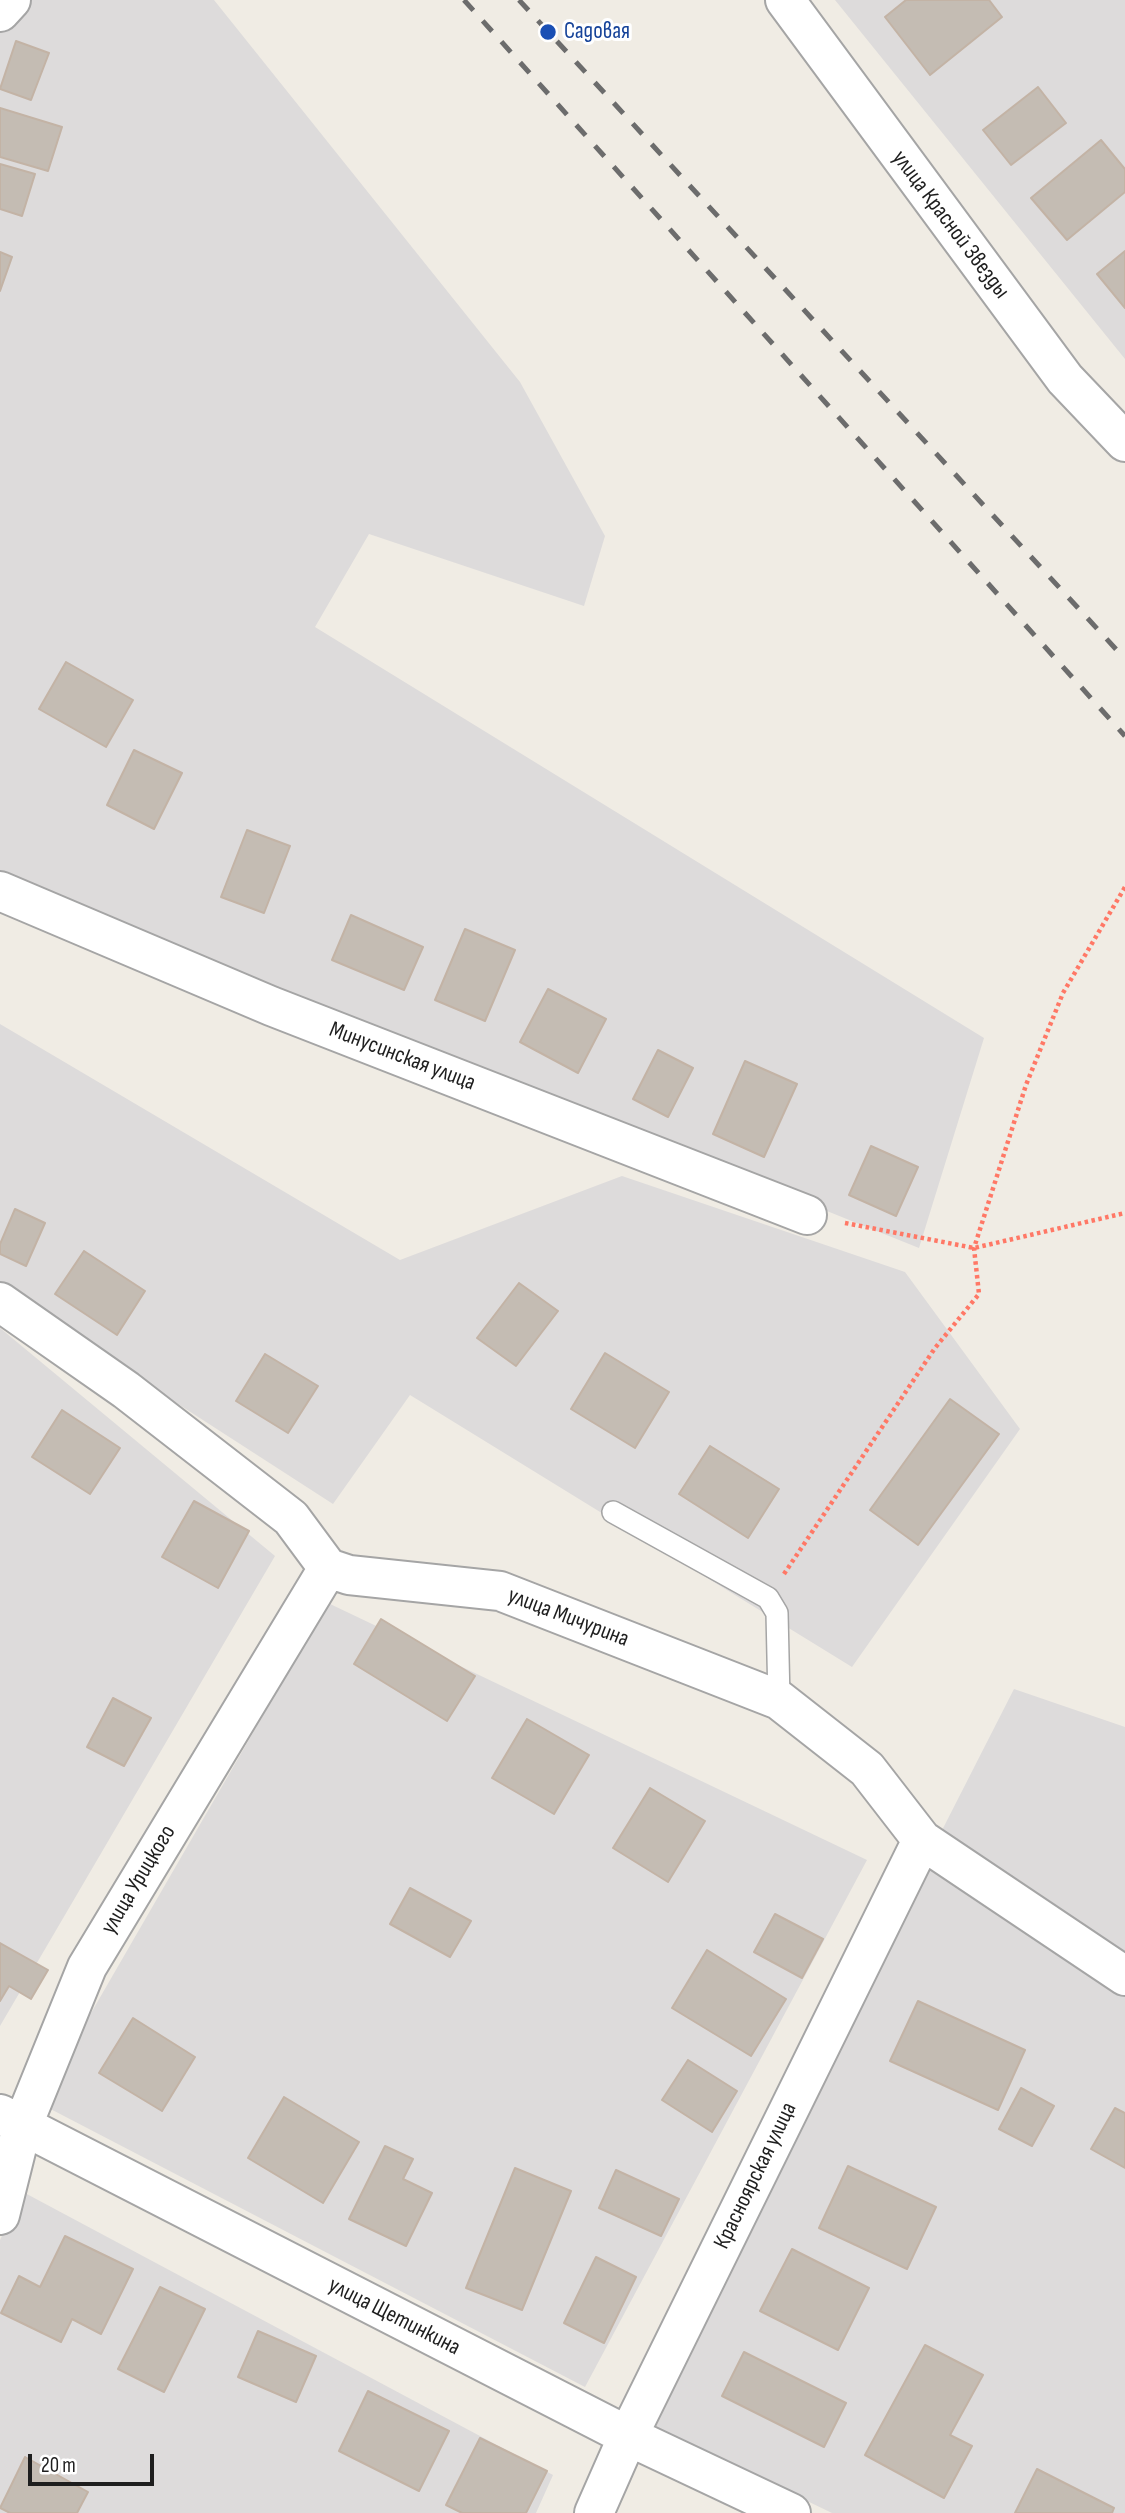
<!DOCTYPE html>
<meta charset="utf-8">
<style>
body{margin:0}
#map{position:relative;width:1125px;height:2513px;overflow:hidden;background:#f0ece4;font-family:"Sofia Sans Condensed",sans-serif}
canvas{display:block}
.scale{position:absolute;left:28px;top:2454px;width:126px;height:32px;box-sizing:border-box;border:4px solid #1e1e1e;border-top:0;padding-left:9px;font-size:21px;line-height:24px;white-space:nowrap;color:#1e1e1e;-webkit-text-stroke:5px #fff;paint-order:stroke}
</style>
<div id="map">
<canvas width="1125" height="2513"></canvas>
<div class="scale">20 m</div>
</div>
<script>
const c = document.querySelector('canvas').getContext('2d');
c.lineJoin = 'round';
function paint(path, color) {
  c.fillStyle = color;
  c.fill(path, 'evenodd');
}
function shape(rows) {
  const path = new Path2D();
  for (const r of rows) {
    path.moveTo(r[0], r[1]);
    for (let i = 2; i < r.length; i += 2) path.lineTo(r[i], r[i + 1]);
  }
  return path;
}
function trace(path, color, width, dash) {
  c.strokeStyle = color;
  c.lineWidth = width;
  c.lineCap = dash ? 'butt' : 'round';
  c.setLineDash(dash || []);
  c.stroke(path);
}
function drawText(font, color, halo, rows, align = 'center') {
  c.font = font + ' "Sofia Sans Condensed",sans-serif';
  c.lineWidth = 6;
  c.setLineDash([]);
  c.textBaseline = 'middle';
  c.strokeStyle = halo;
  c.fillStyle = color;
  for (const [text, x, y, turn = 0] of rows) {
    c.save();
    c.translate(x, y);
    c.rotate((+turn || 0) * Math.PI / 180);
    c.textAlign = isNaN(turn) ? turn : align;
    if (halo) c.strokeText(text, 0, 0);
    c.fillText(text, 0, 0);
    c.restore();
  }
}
paint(shape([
 [0,0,214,0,520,382,605,536,584,606,369,534,315,627,984,1038,919,1248,0,879],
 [835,0,1125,0,1125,359],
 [0,1024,400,1260,622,1176,905,1272,1020,1429,852,1667,410,1395,333,1504,0,1289],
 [0,1328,275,1556,0,2026],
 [328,1603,867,1860,585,2387,39,2103],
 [1014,1689,1125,1727,1125,2513,832,2513,641,2421],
 [23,2192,553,2475,536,2513,0,2513,0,2240]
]), '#dddbdb');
const building = shape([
 [906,0,989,0,1002,17,930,75,885,17,906,0],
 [16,41,49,53,31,100,0,89,16,41],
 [1038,87,1066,123,1011,165,983,130,1038,87],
 [0,108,62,127,48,171,0,157,0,108],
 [1101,140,1125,169,1125,192,1067,240,1031,198,1101,140],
 [0,164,35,174,22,216,0,209,0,164],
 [1125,251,1125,308,1097,274,1125,251],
 [0,252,12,257,0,291,0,252],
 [66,662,133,700,106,747,39,709,66,662],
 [134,750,182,773,154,829,107,805,134,750],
 [247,830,290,846,264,913,221,897,247,830],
 [351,915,423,947,404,990,332,960,351,915],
 [465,929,515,950,485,1021,435,1000,465,929],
 [548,989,606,1019,578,1073,520,1042,548,989],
 [658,1050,693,1068,668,1117,633,1099,658,1050],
 [745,1061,797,1084,764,1157,713,1134,745,1061],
 [871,1146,918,1167,896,1216,849,1195,871,1146],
 [15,1209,45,1223,26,1266,0,1254,0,1244,15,1209],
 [84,1251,145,1291,117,1335,55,1294,84,1251],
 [519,1283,558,1311,516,1366,477,1338,519,1283],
 [605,1353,669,1392,635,1448,571,1409,605,1353],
 [265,1354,318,1386,288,1433,236,1401,265,1354],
 [950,1399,999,1434,918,1545,870,1510,950,1399],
 [62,1410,120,1448,90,1494,32,1457,62,1410],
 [710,1446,779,1489,748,1538,679,1494,710,1446],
 [194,1501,249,1531,218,1588,162,1557,194,1501],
 [381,1619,475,1676,447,1721,354,1664,381,1619],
 [113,1698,151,1718,124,1766,87,1747,113,1698],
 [527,1719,589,1755,554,1814,492,1778,527,1719],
 [650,1788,705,1821,668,1882,613,1848,650,1788],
 [410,1888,471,1921,450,1957,390,1924,410,1888],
 [775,1914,823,1939,802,1978,754,1952,775,1914],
 [0,1943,48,1970,31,1999,9,1986,0,2001,0,1943],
 [707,1950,786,1999,751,2056,672,2008,707,1950],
 [918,2001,1025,2050,998,2110,890,2061,918,2001],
 [133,2018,195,2057,162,2111,99,2073,133,2018],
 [688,2060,737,2091,712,2132,662,2100,688,2060],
 [1021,2088,1054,2106,1032,2146,999,2129,1021,2088],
 [284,2097,359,2142,323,2203,248,2158,284,2097],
 [1115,2108,1125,2113,1125,2168,1091,2149,1115,2108],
 [385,2146,413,2159,403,2179,432,2193,406,2246,349,2219,385,2146],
 [848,2166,936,2207,907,2269,819,2228,848,2166],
 [515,2168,571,2191,522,2310,466,2288,515,2168],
 [616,2170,679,2199,661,2236,599,2208,616,2170],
 [65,2236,133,2269,101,2334,72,2319,61,2342,1,2313,19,2276,40,2287,65,2236],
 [792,2249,869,2288,838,2350,760,2311,792,2249],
 [596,2257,636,2277,604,2343,564,2323,596,2257],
 [160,2287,205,2309,164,2392,118,2369,160,2287],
 [258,2331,316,2356,296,2402,238,2377,258,2331],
 [925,2345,983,2375,950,2435,972,2446,944,2498,865,2455,925,2345],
 [744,2352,846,2403,824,2447,722,2396,744,2352],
 [368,2391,449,2431,419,2491,339,2451,368,2391],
 [480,2438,547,2471,526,2513,462,2513,446,2505,480,2438],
 [25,2457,88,2492,77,2513,10,2513,0,2508,25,2457],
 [1037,2469,1114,2508,1112,2513,1015,2513,1037,2469]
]);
paint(building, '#c4bcb3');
trace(building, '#c3b3a5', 2);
const service = shape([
 [613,1512,768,1598,777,1613,779,1700]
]);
const minor = shape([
 [0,12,11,0],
 [0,891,271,1006,807,1215],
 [0,1302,126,1390,291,1518,328,1568,349,1575,500,1591,779,1700,867,1769,922,1840,1125,1976],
 [0,2114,628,2436,791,2513],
 [0,2215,22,2127,87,1967,328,1568],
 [594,2513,628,2436,922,1840]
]);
const tertiary = shape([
 [785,0,1065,379,1125,442]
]);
trace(service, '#a5a5a5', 24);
trace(minor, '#a5a5a5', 42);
trace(tertiary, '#a5a5a5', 42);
trace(shape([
 [845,1223,974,1248,1125,1213],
 [784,1574,935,1348,979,1294,974,1248,1026,1085,1063,993,1125,887]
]), '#ff7866', 4.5, [3.5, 3.5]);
trace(service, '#fff', 21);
trace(minor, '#fff', 38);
trace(tertiary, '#fff', 38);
trace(shape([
 [464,0,1125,736],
 [519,0,1125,659]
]), '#6c6c6c', 5, [14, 14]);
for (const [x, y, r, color] of [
 [548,32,9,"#1a4fb4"]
]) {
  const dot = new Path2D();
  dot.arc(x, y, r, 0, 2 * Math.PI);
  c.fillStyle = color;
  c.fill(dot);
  trace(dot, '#fff', 2.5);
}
drawText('23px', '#164399', '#fff', [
 ["Садовая",564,32]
], 'left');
drawText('23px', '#1e1e1e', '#fff', [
 ["улица Красной Звезды",950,225,53],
 ["Минусинская улица",402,1057,21],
 ["улица Мичурина",568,1618,21],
 ["улица Урицкого",139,1880,-59],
 ["Красноярская улица",756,2176,-64],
 ["улица Щетинкина",394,2317,27]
]);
</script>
